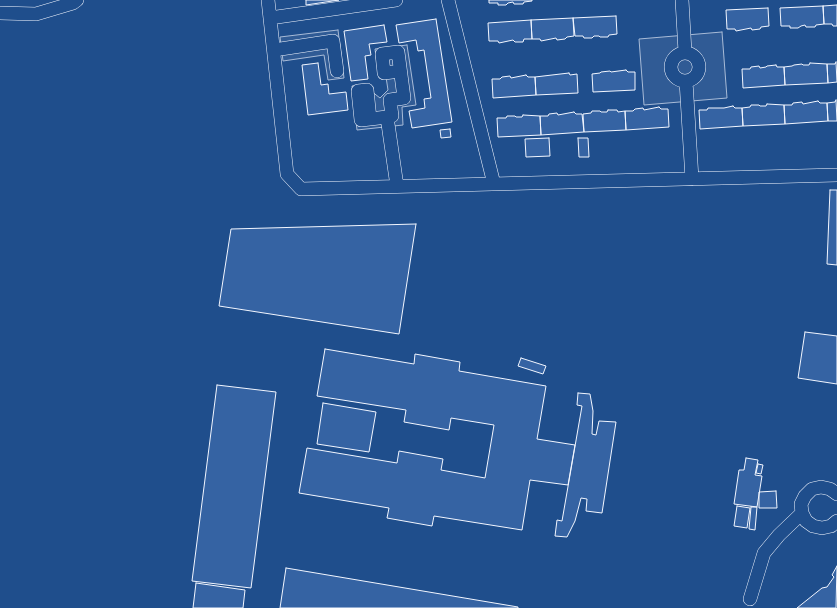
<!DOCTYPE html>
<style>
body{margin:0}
canvas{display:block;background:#1f4e8c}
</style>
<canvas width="837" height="608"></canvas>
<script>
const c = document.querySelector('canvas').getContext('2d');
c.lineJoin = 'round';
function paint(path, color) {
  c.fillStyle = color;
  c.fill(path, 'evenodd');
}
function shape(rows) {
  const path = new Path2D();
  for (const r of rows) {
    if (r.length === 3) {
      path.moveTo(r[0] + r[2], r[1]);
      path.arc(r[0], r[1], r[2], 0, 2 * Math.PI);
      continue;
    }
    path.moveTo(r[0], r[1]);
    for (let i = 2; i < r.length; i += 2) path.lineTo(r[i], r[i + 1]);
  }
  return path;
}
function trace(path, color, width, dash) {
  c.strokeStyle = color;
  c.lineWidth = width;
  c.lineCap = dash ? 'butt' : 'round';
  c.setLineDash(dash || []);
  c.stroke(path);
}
const built = shape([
 [338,30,344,78,328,80,324,55,283,61,280,37,338,30],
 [722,32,727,98,644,105,639,39,722,32],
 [407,45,416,105,402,107,403,125,357,130,352,86,370,84,371,91,380,98,388,90,386,77,379,78,375,49,407,45]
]);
paint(built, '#305b95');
trace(built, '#a8bbd7', 1);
const building = shape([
 [306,0,339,0,306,5,306,0],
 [489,0,532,0,532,1,524,2,523,4,514,4,513,2,508,3,506,5,498,5,498,3,489,3,489,0],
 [837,5,837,26,833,26,832,24,824,24,823,6,837,5],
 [823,6,824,24,816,25,815,27,806,27,805,25,801,26,798,28,790,28,790,26,781,26,780,8,823,6],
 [768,8,769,26,761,27,760,29,752,30,751,28,736,31,735,29,727,29,726,10,768,8],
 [616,16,617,34,609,35,608,37,600,37,599,36,594,36,592,38,584,38,583,36,575,36,573,18,616,16],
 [573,18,574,36,567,37,565,39,557,40,556,38,541,41,540,39,532,39,531,20,573,18],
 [436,19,452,122,412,128,409,111,425,108,424,99,431,98,424,50,418,51,416,40,399,43,396,25,436,19],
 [531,20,532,39,524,39,523,42,515,42,513,40,499,43,498,41,489,41,488,23,531,20],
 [384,25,387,42,369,44,371,55,365,56,368,79,351,81,344,31,384,25],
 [836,62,837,82,828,83,827,64,835,64,836,62],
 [318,63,321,85,328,84,329,94,346,92,348,110,308,115,302,65,318,63],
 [810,63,827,64,828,83,785,85,784,67,792,66,794,65,802,64,803,65,809,65,810,63],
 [776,65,777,67,784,67,785,85,743,88,742,69,750,69,751,67,759,66,760,68,766,67,767,66,776,65],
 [626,70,628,72,635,72,635,90,593,92,592,74,600,73,601,72,610,71,611,72,626,70],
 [569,73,570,75,577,74,578,93,536,95,535,77,569,73],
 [526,75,528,77,535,77,536,95,493,98,492,79,500,79,502,77,510,76,511,78,526,75],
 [836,100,837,121,828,121,827,103,835,102,836,100],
 [818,101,820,103,827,103,828,121,785,124,784,105,792,105,793,103,802,102,803,104,818,101],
 [767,104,784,105,785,124,743,126,742,108,750,107,751,105,759,105,760,106,766,106,767,104],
 [733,106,735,108,742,108,743,126,700,129,699,110,707,110,708,108,724,108,733,106],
 [659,107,661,109,668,109,669,127,626,130,625,111,633,111,635,109,643,108,644,110,659,107],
 [608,110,617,110,618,112,625,111,626,130,584,132,583,114,591,113,592,111,600,111,601,112,607,112,608,110],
 [574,112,576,114,582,114,584,132,541,135,540,116,548,116,549,114,557,113,558,115,574,112],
 [523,115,540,116,541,135,498,137,497,118,506,118,507,116,515,116,516,117,522,117,523,115],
 [450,129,451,137,441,138,440,130,450,129],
 [549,138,550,156,526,157,525,139,549,138],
 [578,138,588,138,589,157,579,157,578,138],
 [830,190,837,190,837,265,827,264,830,190],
 [416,224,399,334,219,306,231,229,416,224],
 [805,332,837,336,837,384,798,378,805,332],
 [325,349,414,364,415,354,460,362,459,371,546,386,537,439,575,445,568,485,530,480,522,530,434,516,432,526,387,518,389,508,299,493,307,448,397,463,399,451,443,459,441,470,485,478,494,425,451,418,449,430,404,422,406,410,317,396,325,349],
 [521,358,546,366,543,374,518,366,521,358],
 [217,385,276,392,251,588,192,581,217,385],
 [578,393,590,394,593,411,592,434,596,435,599,421,616,422,602,513,586,511,587,499,581,498,575,521,567,537,555,536,557,520,562,521,582,406,577,405,578,393],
 [323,403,376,412,369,452,317,444,323,403],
 [746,458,758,460,755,475,762,476,757,507,734,504,739,470,744,470,746,458],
 [758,464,763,465,761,474,756,473,758,464],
 [776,491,777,508,759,508,759,492,776,491],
 [737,506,750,508,747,528,734,526,737,506],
 [751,507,757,507,755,530,749,529,751,507],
 [837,566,836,608,797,608,822,588,827,587,834,577,832,575,837,566],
 [286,568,518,607,518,608,280,608,286,568],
 [196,583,245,590,243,608,193,608,196,583]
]);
paint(building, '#3563a3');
trace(building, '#f2f6ff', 1);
const street = shape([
 [268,0,287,174,301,189,837,175],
 [448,0,494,184],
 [682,0,685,52],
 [0,13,36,14,73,3,77,0],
 [270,18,396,0],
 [274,50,333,41,337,71],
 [685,67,14],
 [686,81,692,179],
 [387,117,397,186],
 [370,119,367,90,358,91,361,120,370,119,387,117,392,116,390,100,404,98,398,52,382,54,384,73,400,71],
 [837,494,830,489,821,487,812,489,805,496,801,504,802,513,806,521,813,526,822,528,831,526,837,521],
 [750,599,764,553,779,535,802,513]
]);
trace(street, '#f2f6ff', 14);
trace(street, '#1f4e8c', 13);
</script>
